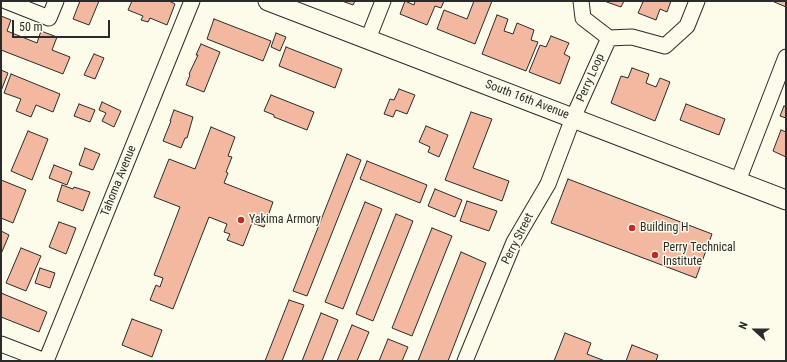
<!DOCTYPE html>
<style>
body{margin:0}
#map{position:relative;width:787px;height:362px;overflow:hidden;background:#fdfbea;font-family:"Roboto Condensed",sans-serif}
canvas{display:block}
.frame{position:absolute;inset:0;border:2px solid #2b2b2b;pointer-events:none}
.north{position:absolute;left:735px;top:310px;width:40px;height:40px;-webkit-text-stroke:3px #fdfbea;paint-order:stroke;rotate:291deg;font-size:11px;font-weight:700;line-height:16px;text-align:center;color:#2b2b2b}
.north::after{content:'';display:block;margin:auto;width:14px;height:18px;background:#2b2b2b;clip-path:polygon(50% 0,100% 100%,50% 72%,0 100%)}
.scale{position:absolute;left:12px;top:20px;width:98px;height:18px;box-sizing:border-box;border:2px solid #2b2b2b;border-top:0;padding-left:5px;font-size:12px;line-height:14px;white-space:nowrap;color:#2b2b2b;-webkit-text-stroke:3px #fdfbea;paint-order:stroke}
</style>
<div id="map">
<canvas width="787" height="362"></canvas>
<div class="frame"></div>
<div class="north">N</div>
<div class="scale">50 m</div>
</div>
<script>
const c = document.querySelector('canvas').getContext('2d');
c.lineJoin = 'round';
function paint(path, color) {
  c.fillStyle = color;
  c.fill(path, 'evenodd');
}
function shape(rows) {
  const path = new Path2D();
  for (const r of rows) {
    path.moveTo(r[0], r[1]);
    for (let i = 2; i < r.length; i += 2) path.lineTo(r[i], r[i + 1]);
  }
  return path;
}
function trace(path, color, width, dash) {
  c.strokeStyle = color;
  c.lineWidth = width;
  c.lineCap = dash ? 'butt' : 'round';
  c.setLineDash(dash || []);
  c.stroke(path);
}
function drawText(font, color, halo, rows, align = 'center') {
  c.font = font + ' "Roboto Condensed",sans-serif';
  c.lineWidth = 3;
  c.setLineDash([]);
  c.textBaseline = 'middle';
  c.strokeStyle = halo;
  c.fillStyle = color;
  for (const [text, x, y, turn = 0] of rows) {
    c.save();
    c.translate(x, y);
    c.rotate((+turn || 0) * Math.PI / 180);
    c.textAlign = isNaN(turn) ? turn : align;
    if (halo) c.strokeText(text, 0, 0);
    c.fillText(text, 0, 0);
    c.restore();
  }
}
const building = shape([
 [80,1,99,1,89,25,73,19,80,1],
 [132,1,169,1,175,4,167,25,150,18,148,22,141,20,143,16,128,10,132,1],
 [342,1,355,1,353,5,342,1],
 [405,1,414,5,415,1,444,1,441,8,435,6,427,25,400,14,405,1],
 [474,1,492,1,475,44,437,29,444,10,467,19,474,1],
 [604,1,624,1,621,7,604,1],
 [639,1,671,1,667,12,660,9,656,20,638,13,643,2,639,1],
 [772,1,786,1,786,7,772,1],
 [497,15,508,19,504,31,513,34,517,23,534,30,531,40,538,42,526,71,482,54,497,15],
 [1,16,11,20,7,31,37,43,41,31,57,37,52,50,70,57,63,74,1,50,1,16],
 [214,19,271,41,263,61,207,39,214,19],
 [276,33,286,37,280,51,271,47,276,33],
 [551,36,569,43,564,54,570,57,560,84,529,72,540,45,546,47,551,36],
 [201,44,220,52,204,92,186,85,190,75,189,74,198,55,196,55,201,44],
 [286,47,342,69,335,88,279,66,286,47],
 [94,54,104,58,95,79,84,75,94,54],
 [632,68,649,74,646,83,656,87,660,78,670,82,655,121,611,103,621,76,628,78,632,68],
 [1,70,8,73,1,91,1,70],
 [11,74,60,94,53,112,36,105,31,117,16,111,21,99,4,93,11,74],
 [399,89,415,95,407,114,396,110,393,117,384,114,390,99,394,100,399,89],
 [271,95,314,112,307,130,274,117,274,115,264,111,271,95],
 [102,102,121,111,114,127,102,121,106,113,99,110,102,102],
 [79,104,95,110,90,122,74,116,79,104],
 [686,104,725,119,719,135,680,120,686,104],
 [784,106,786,107,786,118,780,116,784,106],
 [174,110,193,117,187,138,185,138,181,148,163,141,171,121,170,121,174,110],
 [471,112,492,119,473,168,509,181,502,201,445,180,471,112],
 [426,126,448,135,439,157,428,152,430,147,419,142,426,126],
 [211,127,235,137,228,156,232,157,226,172,228,173,224,183,273,202,264,227,252,223,243,246,227,240,230,234,224,232,227,224,209,217,173,309,150,300,156,285,160,287,163,278,154,275,180,207,154,197,169,159,195,169,211,127],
 [781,130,786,132,786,157,773,151,781,130],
 [28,131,48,139,32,180,11,171,28,131],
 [85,148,100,154,93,170,79,165,85,148],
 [347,154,361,160,307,296,293,291,347,154],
 [367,161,427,185,420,203,360,179,367,161],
 [54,165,72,172,67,185,49,178,54,165],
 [568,179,712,234,696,278,551,223,568,179],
 [1,180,26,190,13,223,1,218,1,180],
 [62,185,73,189,74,187,90,192,83,211,57,201,62,185],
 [435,189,462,200,455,217,428,206,435,189],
 [467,201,497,211,489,231,460,221,467,201],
 [365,202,382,209,343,309,325,302,365,202],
 [396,214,413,221,373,321,356,314,396,214],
 [59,222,76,228,66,254,49,247,59,222],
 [432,228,452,236,412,336,392,328,432,228],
 [1,231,9,235,1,254,1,231],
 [21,248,41,256,26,291,6,283,21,248],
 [461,252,486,263,448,361,418,361,461,252],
 [40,268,55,273,50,288,35,283,40,268],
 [1,293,47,312,39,332,1,317,1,293],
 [289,300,304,305,282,361,265,361,289,300],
 [321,313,338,320,322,361,302,361,321,313],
 [132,319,162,330,152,357,122,345,132,319],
 [352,325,369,332,357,361,337,361,352,325],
 [565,333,591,343,587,354,605,361,554,361,565,333],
 [388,339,408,347,402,361,379,361,388,339],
 [632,345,658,355,656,361,626,361,632,345]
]);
paint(building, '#f2b8a0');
trace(building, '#2b2b2b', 1);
const minor = shape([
 [6,1,49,18,56,1],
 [581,1,583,18,609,38,632,37,665,46,687,26,697,1],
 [368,39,383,1],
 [738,181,786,57],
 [1,344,45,361],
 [46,361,192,1],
 [465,361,514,242,548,184,573,118,609,38]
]);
const major = shape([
 [268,1,786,200]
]);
trace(minor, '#2b2b2b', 17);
trace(major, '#2b2b2b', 21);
trace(minor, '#fdfbea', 15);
trace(major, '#fdfbea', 19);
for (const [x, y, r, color] of [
 [241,220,4,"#c62828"],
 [632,228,4,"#c62828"],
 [655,255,4,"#c62828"]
]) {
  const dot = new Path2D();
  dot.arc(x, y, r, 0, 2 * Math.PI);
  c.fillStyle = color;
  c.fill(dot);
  trace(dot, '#fdfbea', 1.5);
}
drawText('12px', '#2b2b2b', '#fdfbea', [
 ["Perry Loop",591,78,-66],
 ["South 16th Avenue",527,100,21],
 ["Tahoma Avenue",119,181,-68],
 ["Perry Street",518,239,-63]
]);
drawText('12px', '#2b2b2b', '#fdfbea', [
 ["Yakima Armory",249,220],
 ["Building H",640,228],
 ["Perry Technical",663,248],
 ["Institute",663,262]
], 'left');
</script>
